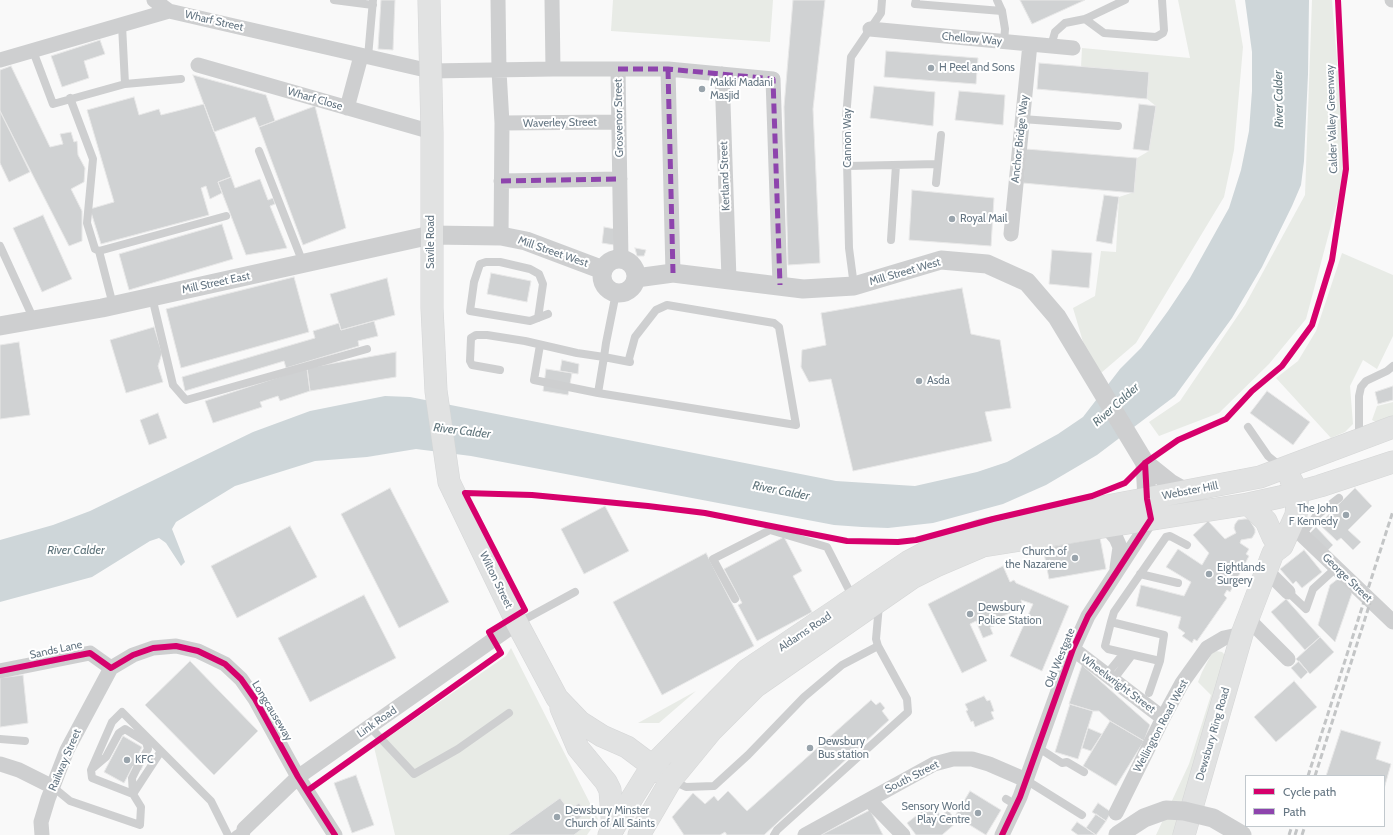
<!DOCTYPE html>
<style>
body{margin:0}
#map{position:relative;width:1393px;height:835px;overflow:hidden;background:#f9f9f9;font-family:Cabin,sans-serif}
canvas{display:block}
.legend{position:absolute;left:1245px;top:775px;width:140px;height:52px;box-sizing:border-box;background:#fff;border:1px solid #c1c8cd;margin:0;padding:5px 7px;list-style:none;font-size:12px;color:#657683}
.legend li{display:flex;align-items:center;gap:8px;height:20px}
.legend b{width:20px;border:1px solid #c1c8cd}
</style>
<div id="map">
<canvas width="1393" height="835"></canvas>
<ul class="legend">
<li><b style="height:5px;background:#d6006c"></b>Cycle path</li>
<li><b style="height:5px;background:#8e44ad"></b>Path</li>
</ul>
</div>
<script>
const c = document.querySelector('canvas').getContext('2d');
c.lineJoin = 'round';
function paint(path, color) {
  c.fillStyle = color;
  c.fill(path, 'evenodd');
}
function shape(rows) {
  const path = new Path2D();
  for (const r of rows) {
    if (r.length === 3) {
      path.moveTo(r[0] + r[2], r[1]);
      path.arc(r[0], r[1], r[2], 0, 2 * Math.PI);
      continue;
    }
    path.moveTo(r[0], r[1]);
    for (let i = 2; i < r.length; i += 2) path.lineTo(r[i], r[i + 1]);
  }
  return path;
}
function trace(path, color, width, dash) {
  c.strokeStyle = color;
  c.lineWidth = width;
  c.lineCap = dash ? 'butt' : 'round';
  c.setLineDash(dash || []);
  c.stroke(path);
}
function drawText(font, color, halo, rows, align = 'center') {
  c.font = font + ' Cabin,sans-serif';
  c.lineWidth = 4;
  c.setLineDash([]);
  c.textBaseline = 'middle';
  c.strokeStyle = halo;
  c.fillStyle = color;
  for (const [text, x, y, turn = 0] of rows) {
    c.save();
    c.translate(x, y);
    c.rotate((+turn || 0) * Math.PI / 180);
    c.textAlign = isNaN(turn) ? turn : align;
    if (halo) c.strokeText(text, 0, 0);
    c.fillText(text, 0, 0);
    c.restore();
  }
}
paint(shape([
 [613,0,773,0,770,42,611,31],
 [1178,0,1235,0,1243,47,1234,150,1224,197,1136,343,1094,379,1073,308,1095,296,1101,251,1116,252,1119,197,1134,192,1137,158,1149,151,1156,106,1147,99,1149,72,1081,67,1082,48,1190,58],
 [1312,0,1332,0,1346,169,1306,319,1269,364,1219,413,1159,436,1149,422,1180,401,1245,305,1305,195],
 [1342,253,1393,275,1393,336,1377,369,1363,360,1350,386,1353,424,1345,432,1331,438,1276,378,1298,361,1316,331],
 [1393,402,1393,418,1378,423,1372,420,1377,406],
 [511,648,598,819,587,835,395,835,374,747,506,656],
 [1216,651,1222,652,1226,656,1176,835,1156,835,1189,764,1211,695,1198,682,1202,672,1212,653],
 [696,691,659,723,638,723]
]), '#e8ebe6');
paint(shape([
 [1245,0,1309,0,1308,74,1304,161,1301,185,1292,206,1262,267,1232,318,1175,396,1097,455,1046,485,1003,504,933,523,888,528,862,527,834,525,471,456,416,449,367,457,315,461,235,486,176,522,172,529,185,562,181,566,166,543,159,538,150,541,92,577,0,602,0,540,53,525,90,511,253,432,310,411,385,396,410,397,836,481,915,486,977,472,1007,462,1058,434,1083,417,1120,369,1141,348,1168,311,1190,278,1229,208,1241,170,1249,131,1252,91,1252,52]
]), '#ced6d9');
const building = shape([
 [381,0,395,0,393,50,378,49,381,0],
 [793,0,825,0,813,109,820,263,788,265,784,107,793,0],
 [1020,0,1085,0,1032,24,1020,0],
 [100,40,105,54,84,61,89,78,62,87,51,56,100,40],
 [886,51,978,58,976,84,884,77,886,51],
 [1039,63,1149,72,1147,99,1037,89,1039,63],
 [11,66,50,147,63,144,60,134,71,132,74,142,77,141,78,155,85,168,84,182,71,189,82,211,82,241,69,246,0,111,0,70,11,66],
 [193,75,266,95,275,121,259,127,255,117,214,132,193,75],
 [874,86,935,92,933,126,870,118,874,86],
 [959,91,1005,95,1003,125,955,120,959,91],
 [134,97,139,115,159,109,161,115,204,104,231,177,218,182,222,193,210,199,206,186,201,188,209,215,101,244,90,209,114,202,87,110,134,97],
 [1139,104,1156,106,1149,151,1133,149,1139,104],
 [315,106,346,228,303,245,259,127,315,106],
 [0,111,30,172,9,182,0,163,0,111],
 [1026,149,1137,158,1134,193,1023,183,1026,149],
 [231,177,235,188,260,179,268,200,273,198,275,204,270,206,287,248,246,255,218,182,231,177],
 [912,190,994,198,991,246,909,240,912,190],
 [1104,195,1119,197,1112,244,1096,241,1104,195],
 [43,215,72,279,42,292,13,228,43,215],
 [222,224,233,259,129,290,119,254,222,224],
 [604,227,615,229,614,245,602,243,604,227],
 [635,248,646,250,644,256,637,256,635,248],
 [1052,250,1092,253,1089,288,1049,284,1052,250],
 [491,273,531,281,527,302,487,294,491,273],
 [294,277,309,332,181,368,166,309,294,277],
 [387,278,395,315,341,330,330,294,387,278],
 [962,288,971,334,1000,340,1011,408,985,412,992,441,853,471,831,379,809,382,801,367,802,350,826,345,821,313,962,288],
 [374,321,378,336,358,341,359,346,286,368,284,361,185,391,182,377,315,338,313,331,339,323,341,330,374,321],
 [154,327,162,353,158,366,163,382,126,393,110,340,154,327],
 [19,342,30,415,0,419,0,345,19,342],
 [396,352,396,377,310,391,307,368,396,352],
 [562,360,579,364,578,374,560,371,562,360],
 [307,368,310,391,280,401,278,396,260,402,262,407,213,423,205,401,307,368],
 [546,369,572,373,568,395,543,391,546,369],
 [1393,386,1393,400,1378,404,1375,392,1393,386],
 [1267,391,1310,422,1293,445,1250,413,1267,391],
 [158,413,167,438,149,445,140,420,158,413],
 [390,488,449,602,399,628,341,514,390,488],
 [1355,488,1372,506,1348,530,1361,542,1353,550,1341,538,1337,541,1319,524,1355,488],
 [605,506,629,551,584,574,561,529,605,506],
 [1244,519,1249,519,1255,529,1255,533,1252,538,1241,540,1240,543,1249,549,1246,554,1249,556,1230,592,1227,590,1224,595,1227,598,1197,641,1194,639,1192,643,1182,636,1185,633,1178,628,1181,617,1136,606,1141,585,1184,596,1191,582,1166,567,1178,549,1202,565,1209,553,1193,535,1208,521,1225,539,1236,533,1234,528,1235,524,1238,520,1244,519],
 [290,526,317,577,237,618,211,566,290,526],
 [1316,527,1333,545,1326,552,1308,535,1316,527],
 [784,537,802,571,793,576,812,612,757,641,738,605,742,603,724,569,784,537],
 [1100,538,1106,569,1049,579,1043,548,1100,538],
 [1304,550,1322,572,1302,588,1296,581,1293,584,1280,569,1304,550],
 [706,553,754,646,662,695,613,602,706,553],
 [1003,566,1010,582,1014,580,1016,583,1069,606,1042,671,1010,656,1033,604,1021,600,1023,607,992,621,994,626,990,627,993,634,983,638,976,621,970,624,987,661,962,673,928,604,1003,566],
 [1339,578,1352,593,1335,642,1318,625,1330,585,1339,578],
 [364,595,396,658,310,702,278,638,364,595],
 [1286,599,1320,637,1305,650,1271,612,1286,599],
 [1320,637,1334,652,1310,674,1296,659,1320,637],
 [190,661,258,731,214,775,145,705,190,661],
 [1299,661,1308,672,1301,679,1291,668,1299,661],
 [1082,665,1150,725,1144,741,1110,721,1099,711,1093,711,1069,704,1082,665],
 [23,675,28,723,0,727,0,678,23,675],
 [1294,681,1317,707,1276,742,1254,717,1294,681],
 [984,696,987,701,990,700,994,711,991,712,994,719,975,727,973,721,971,722,966,711,968,710,965,704,984,696],
 [871,700,876,705,880,702,885,708,882,711,889,720,764,835,727,835,725,832,720,835,684,835,672,817,693,793,705,804,714,796,718,801,728,791,747,811,871,700],
 [1070,704,1093,711,1078,759,1055,752,1070,704],
 [1110,721,1144,741,1116,786,1083,766,1110,721],
 [1088,728,1102,734,1091,751,1082,748,1088,728],
 [1341,730,1381,742,1376,759,1391,764,1384,789,1384,776,1326,776,1341,730],
 [123,736,142,747,137,757,145,761,141,770,133,766,124,783,104,772,123,736],
 [356,775,374,825,352,833,334,783,356,775],
 [970,791,1001,810,986,835,955,816,970,791],
 [560,798,569,810,579,803,586,813,576,821,582,829,574,835,508,835,560,798],
 [1098,803,1111,812,1106,821,1092,812,1098,803],
 [931,804,941,816,948,810,957,822,942,835,916,835,907,823,931,804],
 [870,810,883,835,821,835,870,810],
 [1096,814,1106,821,1096,835,1086,828,1096,814],
 [1077,822,1086,828,1096,835,1078,835,1071,830,1077,822]
]);
paint(building, '#d0d2d3');
trace(building, '#e8e8e8', 1);
const secondary = shape([
 [429,0,432,132,432,308,436,391,449,482,517,623,557,698,580,722,602,736,627,747,671,780],
 [561,708,578,748,606,782,610,790,613,829]
]);
const trunk = shape([
 [1248,504,1266,521,1273,537],
 [609,835,652,766,747,670,908,562,938,546,981,530,1260,477,1393,427],
 [639,835,671,780,712,730,755,687,912,578,936,566,983,546,1248,504,1280,497,1320,486,1393,462],
 [1184,835,1242,634,1273,553,1282,546,1296,515,1298,493,1291,480]
]);
trace(secondary, '#d5d6d7', 23);
trace(trunk, '#d5d6d6', 23);
trace(shape([
 [334,0,373,5],
 [916,0,915,4,1002,11],
 [997,0,1002,11,1005,29,1004,42],
 [1085,19,1104,33,1156,37,1163,33,1164,30,1162,0],
 [122,25,125,84,181,79],
 [1051,46,1055,32,1065,23,1085,19,1125,0],
 [33,51,53,104,125,84],
 [368,57,373,0],
 [70,98,93,159,87,223,95,249,99,251],
 [1022,119,1118,126],
 [259,151,303,263],
 [848,166,938,164],
 [936,183,941,135],
 [891,240,896,165],
 [0,246,34,320],
 [854,286,849,248,846,118,851,57,881,13,882,0],
 [152,297,173,385,186,400,367,349],
 [113,305,99,251,226,216],
 [538,318,543,284,539,274,530,269,500,262,486,262,480,264,474,282,470,311,530,321,548,314],
 [540,345,534,380,598,393],
 [500,370,472,365,470,361,471,338,476,335,487,335,525,341,577,353,604,357,630,362,629,359,635,337,656,310,667,305,774,323,779,327,796,425,598,393,604,357,606,343,616,293],
 [1248,427,1268,456,1280,466],
 [1359,438,1359,396,1361,387,1366,381,1387,371,1393,366],
 [1302,535,1316,516,1339,498],
 [1140,574,1178,583],
 [1288,592,1306,609,1313,589,1336,568],
 [735,599,713,559,770,530,827,547,850,592,855,596],
 [1111,622,1164,635,1160,661,1108,649,1105,646,1111,622,1114,612,1166,537,1170,536,1187,545],
 [518,623,575,592],
 [1106,675,1124,653],
 [1113,680,1132,655],
 [1149,693,1160,661],
 [370,727,414,774,458,749,509,713],
 [0,739,25,741],
 [1037,747,1062,763,1067,762,1084,772],
 [93,768,106,757,119,733,125,729,146,742,148,749,142,759],
 [671,780,686,787,714,786,748,755,804,697,842,665,878,646],
 [1026,780,1082,815],
 [53,787,70,801,140,825,141,807,133,794,132,778,137,768],
 [133,794,92,778,91,770,112,722,122,712,211,801,228,835],
 [133,794,161,751],
 [1006,799,1016,805],
 [235,835,244,829,246,833],
 [774,835,777,830,908,712,907,699,878,646,876,639,879,605]
]), '#cecfd0', 8);
trace(shape([
 [154,0,169,11],
 [498,0,499,71,502,123,501,236],
 [552,0,553,69],
 [1392,0,1393,0],
 [870,29,1073,48],
 [0,60,169,11,430,71,553,69,668,69,773,79,780,285],
 [198,65,432,132],
 [618,69,621,260],
 [668,69,673,273],
 [722,74,729,279],
 [347,108,361,56],
 [502,123,619,122],
 [501,181,620,179],
 [1011,234,1030,44],
 [1100,527,1110,531,1116,538,1120,547,1117,568],
 [1291,527,1302,535,1393,622],
 [1266,570,1288,592],
 [1248,619,1288,659],
 [1073,649,1163,718],
 [111,668,133,655,153,648,176,646,198,651,225,664,241,679,255,699,298,777,335,835],
 [0,671,90,653,111,668],
 [0,764,19,770,53,787],
 [869,800,903,835],
 [1116,813,1163,718,1182,683,1207,648,1224,638,1242,634],
 [244,829,298,777,517,623],
 [42,835,41,822,48,799,67,750,111,668],
 [805,835,934,764,953,759,972,759,989,764,1026,780],
 [1002,835,1020,797,1073,649,1088,616,1151,519,1150,513]
]), '#cecfd0', 15);
trace(shape([
 [619,276,17],
 [636,278,673,273,803,289,854,286,941,260,987,264,1027,282,1057,317,1145,463,1170,483,1186,492],
 [0,326,102,308,431,235,501,236,526,241,603,270],
 [1145,463,1147,499]
]), '#cecfd0', 19);
trace(secondary, '#e1e2e2', 22);
trace(trunk, '#e1e2e2', 22);
trace(shape([
 [1308,776,1393,511],
 [1315,776,1370,603],
 [1289,835,1292,826],
 [1295,835,1298,826],
 [1302,835,1305,826]
]), '#c3c5c6', 3, [6, 3]);
trace(shape([
 [1118,835,1144,818,1166,810,1184,811,1213,818,1242,835]
]), '#cecfd0', 19);
trace(shape([
 [618,69,668,69,773,79,780,285],
 [668,69,673,273],
 [501,181,620,179]
]), '#8e44ad', 5, [10, 5]);
trace(shape([
 [0,671,90,653,111,668,133,655,153,648,176,646,198,651,225,664,241,679,255,699,298,777,335,835],
 [307,791,501,653,489,632,525,610,465,493,532,495,648,506,705,513,847,541,898,542,916,540,993,519,1092,496,1125,483,1145,463,1178,440,1226,419,1252,391,1282,366,1312,325,1332,260,1346,169,1338,0],
 [1002,835,1020,797,1073,649,1088,616,1151,519,1147,499,1145,463]
]), '#d6006c', 6);
for (const [x, y, r, color] of [
 [931,68,4,"#99a4ac"],
 [702,89,4,"#99a4ac"],
 [952,219,4,"#99a4ac"],
 [919,381,4,"#99a4ac"],
 [1346,515,4,"#99a4ac"],
 [1075,558,4,"#99a4ac"],
 [1209,574,4,"#99a4ac"],
 [970,614,4,"#99a4ac"],
 [810,748,4,"#99a4ac"],
 [127,760,4,"#99a4ac"],
 [978,813,4,"#99a4ac"],
 [557,817,4,"#99a4ac"]
]) {
  const dot = new Path2D();
  dot.arc(x, y, r, 0, 2 * Math.PI);
  c.fillStyle = color;
  c.fill(dot);
  trace(dot, '#fff', 1.5);
}
drawText('11px', '#657683', '#fff', [
 ["Wharf Street",214,21,13],
 ["Chellow Way",972,39,5],
 ["Wharf Close",315,99,16],
 ["Grosvenor Street",619,118,-91],
 ["Calder Valley Greenway",1332,119,-92],
 ["Waverley Street",560,123,-1],
 ["Cannon Way",848,138,-90],
 ["Anchor Bridge Way",1020,139,-84],
 ["Kertland Street",725,176,-92],
 ["Savile Road",431,242,-90],
 ["Mill Street West",553,252,19],
 ["Mill Street West",905,272,-16],
 ["Mill Street East",216,283,-12],
 ["Webster Hill",1190,491,-11],
 ["George Street",1347,578,44],
 ["Wilton Street",496,580,64],
 ["Aldams Road",805,632,-34],
 ["Sands Lane",56,650,-12],
 ["Old Westgate",1060,658,-68],
 ["Wheelwright Street",1118,684,37],
 ["Longcauseway",272,711,59],
 ["Link Road",377,722,-35],
 ["Wellington Road West",1161,726,-62],
 ["Dewsbury Ring Road",1213,734,-74],
 ["Railway Street",65,760,-67],
 ["South Street",912,777,-27]
]);
drawText('11px', '#657683', '#fff', [
 ["H Peel and Sons",939,68],
 ["Makki Madani",710,83],
 ["Masjid",710,96],
 ["Royal Mail",960,219],
 ["Asda",927,381],
 ["The John",1338,509,"right"],
 ["F Kennedy",1338,522,"right"],
 ["Church of",1067,552,"right"],
 ["the Nazarene",1067,565,"right"],
 ["Eightlands",1217,568],
 ["Surgery",1217,581],
 ["Dewsbury",978,608],
 ["Police Station",978,621],
 ["Dewsbury",818,742],
 ["Bus station",818,755],
 ["KFC",135,760],
 ["Sensory World",970,807,"right"],
 ["Play Centre",970,820,"right"],
 ["Dewsbury Minster",565,811],
 ["Church of All Saints",565,824]
], 'left');
drawText('italic 12px', '#60757c', '#fff', [
 ["River Calder",1279,99,-91],
 ["River Calder",1116,405,-42],
 ["River Calder",462,431,7],
 ["River Calder",781,491,11],
 ["River Calder",76,550]
]);
</script>
